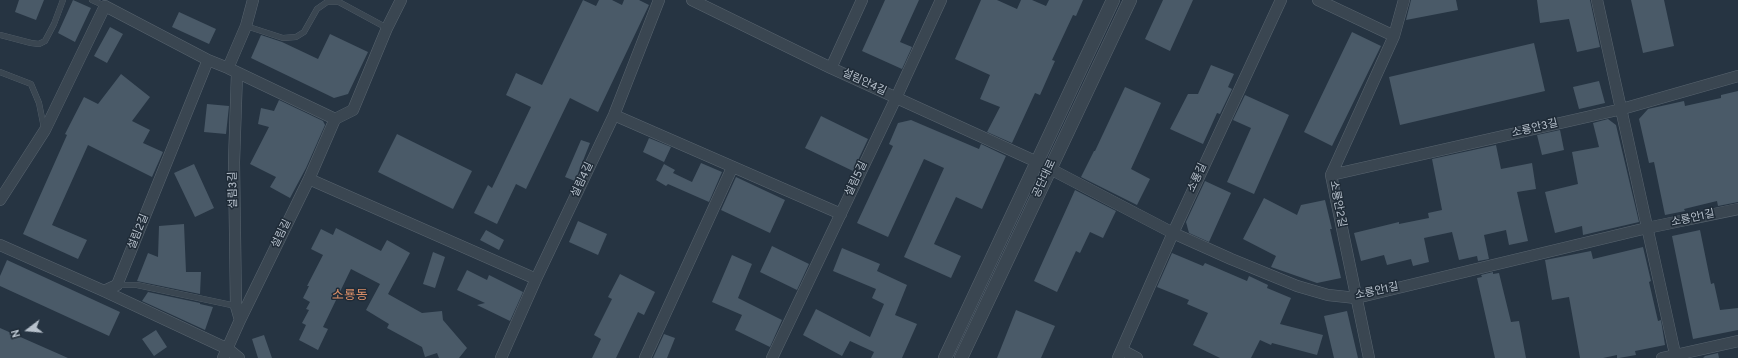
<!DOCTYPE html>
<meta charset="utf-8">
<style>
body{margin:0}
#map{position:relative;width:1738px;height:358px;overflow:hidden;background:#263442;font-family:Overpass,sans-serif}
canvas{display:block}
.north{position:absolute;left:8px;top:310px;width:40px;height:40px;-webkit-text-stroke:3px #1f2b37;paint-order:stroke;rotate:254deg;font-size:11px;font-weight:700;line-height:16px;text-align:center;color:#b7c1cc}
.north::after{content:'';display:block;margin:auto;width:14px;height:18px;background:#b7c1cc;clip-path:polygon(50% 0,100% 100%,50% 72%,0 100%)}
</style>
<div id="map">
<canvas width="1738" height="358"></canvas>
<div class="north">N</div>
</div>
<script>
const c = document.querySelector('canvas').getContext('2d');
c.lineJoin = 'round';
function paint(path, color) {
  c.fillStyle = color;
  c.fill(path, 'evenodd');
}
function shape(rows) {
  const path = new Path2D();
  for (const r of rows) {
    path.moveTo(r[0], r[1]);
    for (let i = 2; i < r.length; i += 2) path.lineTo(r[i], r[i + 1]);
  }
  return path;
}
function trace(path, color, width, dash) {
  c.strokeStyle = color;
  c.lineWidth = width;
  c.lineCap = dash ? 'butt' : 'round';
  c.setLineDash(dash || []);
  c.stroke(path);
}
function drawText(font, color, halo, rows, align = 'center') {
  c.font = font + ' Overpass,"Noto Sans KR",sans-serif';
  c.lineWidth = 3;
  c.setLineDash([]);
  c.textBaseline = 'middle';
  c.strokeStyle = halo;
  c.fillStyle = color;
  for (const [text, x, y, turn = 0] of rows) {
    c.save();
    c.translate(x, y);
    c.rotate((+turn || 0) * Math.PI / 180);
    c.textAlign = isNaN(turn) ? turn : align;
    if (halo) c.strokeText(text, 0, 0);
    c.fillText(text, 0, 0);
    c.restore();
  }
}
paint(shape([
 [19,0,44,0,36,20,15,12],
 [73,0,91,8,75,42,58,33],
 [583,0,596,6,599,0,612,0,622,5,624,0,639,0,649,5,598,112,570,98,526,189,516,184,497,224,474,213,488,185,492,188,531,107,506,95,516,73,542,85],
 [885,0,919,0,900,42,912,47,902,69,862,51],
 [981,0,997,0,1017,9,1021,0,1032,0,1046,6,1049,0,1083,0,1076,16,1073,15,1052,60,1055,61,1040,95,1035,93,1012,143,987,132,1000,107,980,99,990,75,955,59],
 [1163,0,1193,0,1170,51,1145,39],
 [1411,0,1456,0,1458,10,1406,20],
 [1537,0,1590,0,1600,47,1577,52,1569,19,1540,23],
 [1631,0,1664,0,1674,46,1643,53],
 [179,12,216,29,209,44,172,27],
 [110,27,123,34,107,63,94,56],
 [1352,32,1381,46,1332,146,1304,132],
 [330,34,368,52,348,94,334,98,251,58,261,35,282,42,318,59],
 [1534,43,1545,91,1400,125,1389,77],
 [1211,65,1234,74,1228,87,1232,89,1220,114,1217,113,1203,144,1170,129,1188,94,1198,94],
 [121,74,150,97,132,121,150,130,143,143,163,152,152,177,88,145,52,225,87,240,78,259,23,234,67,135,65,134,84,97,98,104],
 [1599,81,1605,103,1579,109,1573,87],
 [1125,87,1161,103,1131,169,1150,179,1137,205,1081,177,1094,151,1095,151],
 [1738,91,1738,202,1718,206,1717,201,1684,209,1685,211,1665,215,1654,162,1649,163,1639,119,1648,109,1684,101,1685,106,1721,98,1721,95],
 [1245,95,1289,115,1254,194,1227,182,1251,128,1233,120],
 [279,100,323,121,325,125,306,168,290,198,270,187,276,177,250,164,269,127,258,124,261,108,274,111],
 [207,104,229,106,226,134,204,132],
 [821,116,868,139,853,171,805,148],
 [1608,119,1616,125,1639,222,1583,235,1582,226,1555,233,1545,192,1578,184,1572,152,1599,147,1593,123],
 [911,120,979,149,981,144,1006,156,982,209,956,197,934,244,961,256,951,278,904,257,944,168,924,159,888,237,857,223,893,146,889,144,898,123],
 [1560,130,1564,150,1542,155,1537,135],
 [397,134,472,171,453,209,378,172],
 [649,138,671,147,664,162,643,152],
 [581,140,590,143,575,181,565,177],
 [1496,145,1501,169,1532,163,1536,189,1517,192,1528,241,1509,245,1506,230,1484,235,1489,259,1478,261,1477,256,1459,260,1452,232,1424,238,1429,262,1413,266,1411,259,1387,265,1384,255,1361,261,1354,233,1399,222,1399,224,1429,218,1428,213,1442,210,1432,159],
 [701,163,722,172,709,202,668,184,666,186,656,180,664,164,675,170,673,173,692,182],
 [194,164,214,208,195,217,174,173],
 [736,177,785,200,770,233,721,210],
 [1205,181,1231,193,1209,242,1189,233,1186,222],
 [1075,190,1116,211,1103,238,1090,232,1080,253,1076,251,1057,292,1034,281],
 [1264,198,1297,215,1301,205,1325,200,1332,229,1330,229,1341,278,1317,283,1271,267,1276,256,1243,239],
 [578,221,607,234,598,255,569,242],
 [184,224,186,272,201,272,200,294,137,281,148,253,158,257,159,226],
 [336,228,381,251,387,240,410,253,388,294,422,313,442,311,443,320,467,348,459,358,439,358,437,353,425,357,422,347,387,328,389,324,366,310,380,284,351,269,323,327,328,329,318,350,299,340,306,325,302,323,309,310,306,309,310,302,303,298,309,286,307,286,323,255,311,249,321,229,333,235],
 [486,230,504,240,499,250,480,240],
 [1700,230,1711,284,1714,283,1720,310,1738,308,1738,330,1693,339,1672,236],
 [772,246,809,264,797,290,760,272],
 [1643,247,1651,281,1649,282,1658,321,1661,320,1665,345,1635,351,1636,355,1619,358,1617,358,1617,355,1603,358,1580,358,1569,297,1552,300,1545,260,1591,251,1593,259],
 [842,248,880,264,877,271,907,285,895,315,917,324,902,358,871,358,874,352,850,341,842,356,803,335,816,309,870,337,884,304,872,298,876,289,833,271],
 [433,252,445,257,435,288,423,284],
 [1172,253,1203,266,1205,263,1247,281,1249,276,1268,285,1267,288,1291,298,1280,324,1323,335,1317,355,1272,343,1271,345,1260,340,1251,358,1220,358,1193,345,1208,313,1187,304,1189,300,1157,287],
 [732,255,752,264,738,298,782,320,770,347,735,330,742,315,712,302],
 [7,260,120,312,109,336,0,286,0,276],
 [467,270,487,280,489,275,523,292,510,321,477,305,485,303,457,290],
 [1493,272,1493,274,1499,273,1511,322,1519,321,1526,358,1495,358,1477,278,1482,277,1481,275],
 [620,274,655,292,644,315,638,312,616,358,592,358,601,339,594,335,612,299,608,297],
 [148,292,200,303,200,304,213,307,205,330,142,301],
 [1016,310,1055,326,1041,358,997,358],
 [1347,311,1358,358,1334,358,1324,316],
 [0,328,68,358,0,358],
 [156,330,167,347,154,356,142,339],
 [664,334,675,338,667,358,653,358],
 [264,335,272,358,258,358,252,339],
 [1718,353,1719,358,1703,358,1705,356]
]), '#4a5a68');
const service = shape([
 [92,0,105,6],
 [246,26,283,38,296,37,304,32,317,9,327,2,339,2,387,28],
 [0,35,31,43,39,44,45,41,54,24,63,0],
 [0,72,31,84,39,103,44,128],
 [117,285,137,285,236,306]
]);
const minor = shape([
 [692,0,831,68,1037,162,1173,233,1231,259,1297,286,1328,295,1356,298,1647,228,1738,209],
 [1318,0,1394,36],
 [1597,0,1676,358],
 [228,68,246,26,253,0],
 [831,68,862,0],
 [237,73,234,162,236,306,240,320],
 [614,115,841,214],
 [1331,175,1622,109,1738,76],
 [309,179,536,279],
 [0,200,45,130,105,6,208,60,228,68,335,119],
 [0,245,104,291,228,349,239,358],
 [104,291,117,285,208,60],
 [1122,350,1137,358],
 [223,358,240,320,309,179,335,119,353,110,387,28,401,0],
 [501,358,536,279,614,115,659,0],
 [645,358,732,168],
 [772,358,896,98,941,0],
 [1118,358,1173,233,1281,0],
 [1369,358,1331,175,1394,36,1404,0],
 [1662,358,1738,341]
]);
const tertiary = shape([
 [945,358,1113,0],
 [961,358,1130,0]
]);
trace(service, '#58646f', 6);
trace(minor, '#58646f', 12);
trace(tertiary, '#58646f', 14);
trace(service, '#3a4651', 5.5);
trace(minor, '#3a4651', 11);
trace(tertiary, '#3a4651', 13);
drawText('11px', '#b7c1cc', '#1f2b37', [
 ["설림안4길",864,83,25],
 ["소룡안3길",1535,129,-13],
 ["소룡길",1198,178,-65],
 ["설림5길",857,179,-65],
 ["공단대로",1045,179,-65],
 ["설림4길",583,180,-65],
 ["설림3길",234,190,-91],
 ["소룡안2길",1337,204,79],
 ["소룡안1길",1693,219,-12],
 ["설림2길",139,232,-68],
 ["설림길",282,234,-64],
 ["소룡안1길",1377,292,-12]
]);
drawText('13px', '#d78d67', '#1f2b37', [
 ["소룡동",350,296]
]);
</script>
